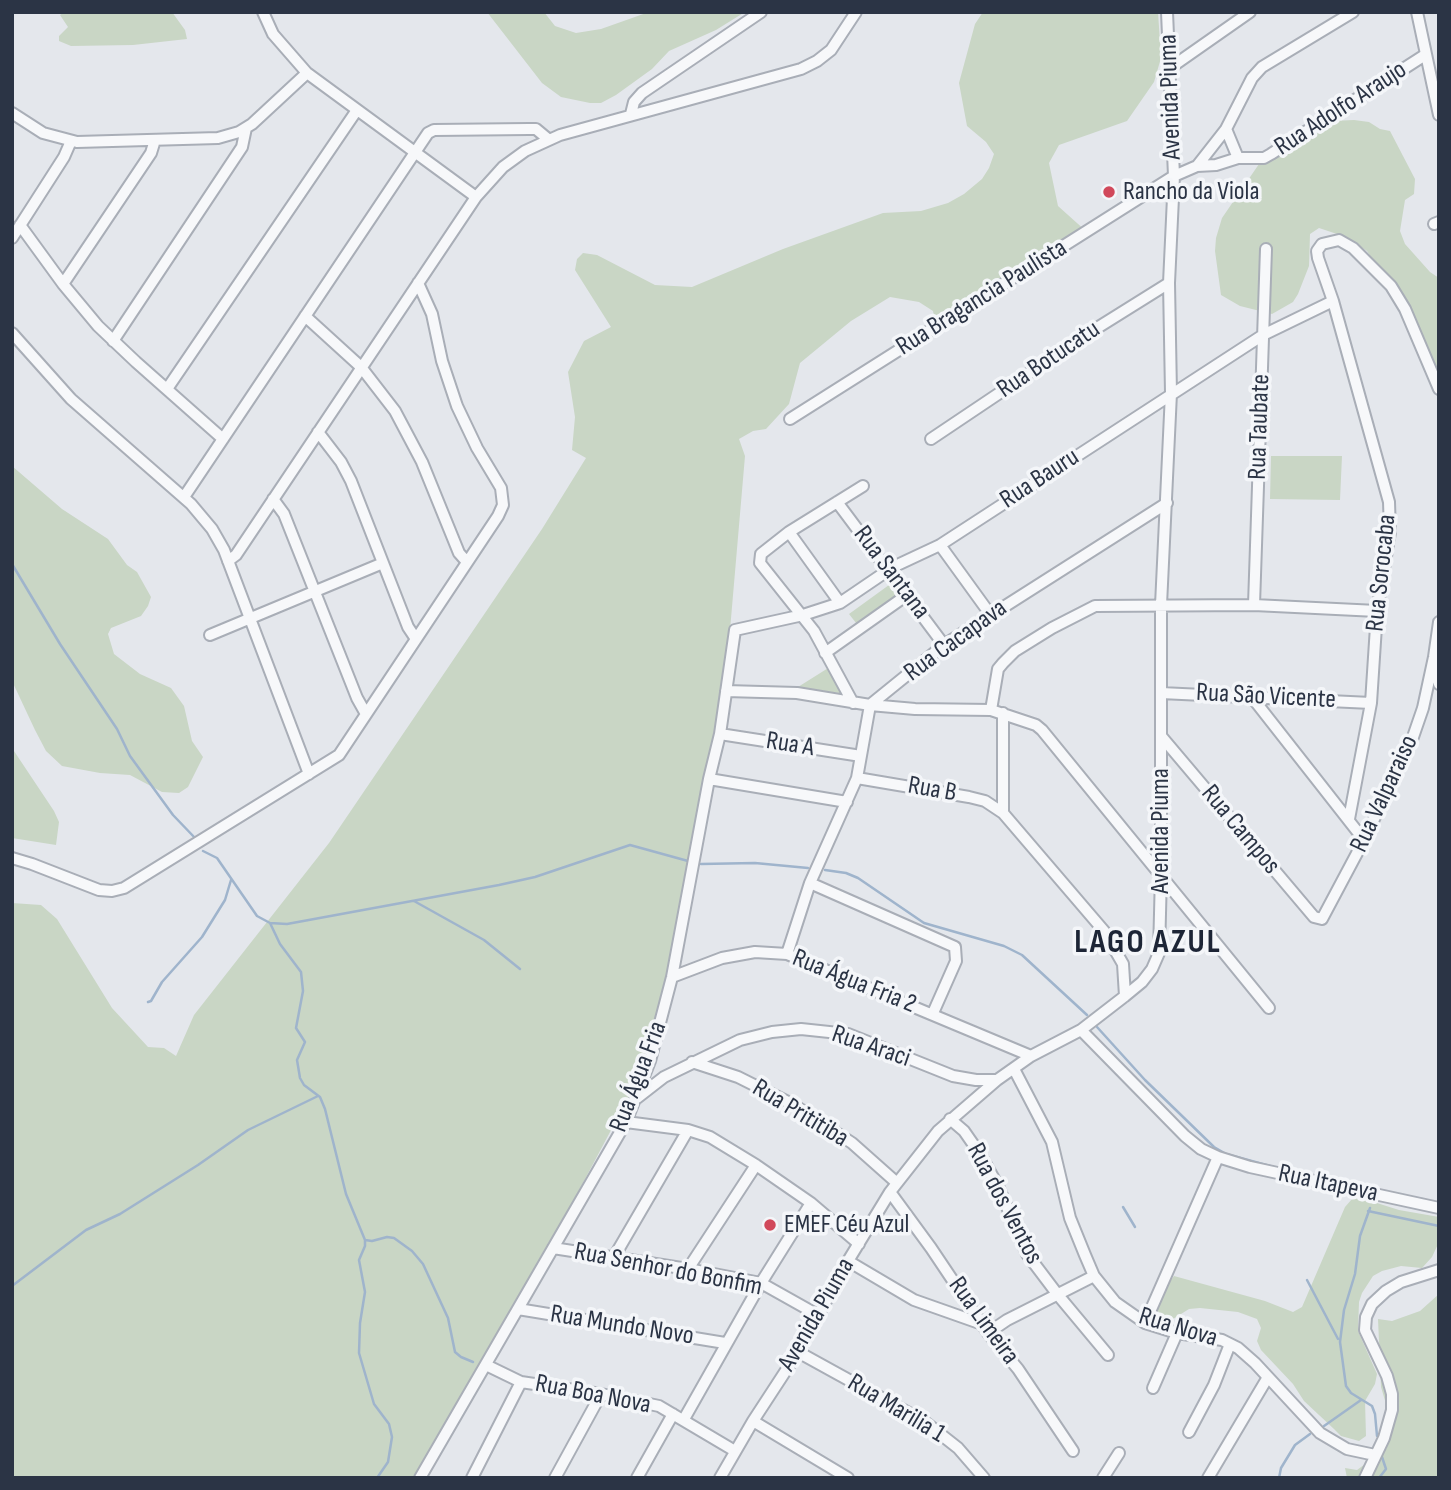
<!DOCTYPE html>
<meta charset="utf-8">
<style>
body{margin:0}
#map{position:relative;width:1451px;height:1490px;overflow:hidden;background:#e4e7ec;font-family:"Sofia Sans Condensed",sans-serif}
canvas{display:block}
.frame{position:absolute;inset:0;border:14px solid #2b3445;pointer-events:none}
</style>
<div id="map">
<canvas width="1451" height="1490"></canvas>
<div class="frame"></div>
</div>
<script>
const c = document.querySelector('canvas').getContext('2d');
c.lineJoin = 'round';
function paint(path, color) {
  c.fillStyle = color;
  c.fill(path, 'evenodd');
}
function shape(rows) {
  const path = new Path2D();
  for (const r of rows) {
    path.moveTo(r[0], r[1]);
    for (let i = 2; i < r.length; i += 2) path.lineTo(r[i], r[i + 1]);
  }
  return path;
}
function trace(path, color, width, dash) {
  c.strokeStyle = color;
  c.lineWidth = width;
  c.lineCap = dash ? 'butt' : 'round';
  c.setLineDash(dash || []);
  c.stroke(path);
}
function drawText(font, color, halo, rows, align = 'center') {
  c.font = font + ' "Sofia Sans Condensed",sans-serif';
  c.lineWidth = 7;
  c.setLineDash([]);
  c.textBaseline = 'middle';
  c.strokeStyle = halo;
  c.fillStyle = color;
  for (const [text, x, y, turn = 0] of rows) {
    c.save();
    c.translate(x, y);
    c.rotate((+turn || 0) * Math.PI / 180);
    c.textAlign = isNaN(turn) ? turn : align;
    if (halo) c.strokeText(text, 0, 0);
    c.fillText(text, 0, 0);
    c.restore();
  }
}
paint(shape([
 [64,12,172,12,185,30,187,39,133,45,71,46,59,41,59,36,68,27,60,15],
 [487,12,544,12,555,26,576,33,601,29,649,12,745,12,716,30,669,51,652,69,616,95,601,103,590,103,561,97,542,83],
 [983,12,1158,12,1161,58,1154,82,1127,121,1059,145,1049,163,1058,206,1087,232,937,332,933,311,919,302,890,297,851,321,800,363,789,404,766,429,753,431,739,439,745,456,730,630,707,795,685,910,643,1070,526,1290,418,1478,12,1478,12,903,41,905,57,919,112,1008,148,1047,164,1048,176,1056,194,1015,329,843,542,529,586,458,572,450,575,417,568,372,584,341,611,327,575,270,577,259,583,253,597,255,655,285,692,287,783,249,883,213,921,211,948,203,964,194,982,179,989,168,994,154,986,142,967,126,959,83,975,24],
 [1354,120,1369,122,1380,129,1390,131,1415,179,1414,194,1405,200,1400,231,1405,244,1430,272,1439,278,1439,400,1400,304,1367,251,1346,237,1319,228,1310,234,1309,266,1298,294,1293,302,1272,314,1240,306,1221,295,1215,251,1216,238,1222,218,1259,164,1332,121],
 [1271,456,1342,456,1340,500,1270,499],
 [12,466,62,509,108,539,127,565,137,572,151,597,148,606,141,616,111,628,108,634,114,654,140,674,171,688,184,706,192,741,203,757,188,787,179,793,162,792,130,775,100,773,62,766,46,751,35,730,12,681],
 [889,585,900,601,860,628,849,614],
 [833,665,852,695,798,687],
 [12,748,54,811,59,822,56,845,12,838],
 [1361,1198,1399,1210,1439,1217,1439,1242,1432,1257,1422,1268,1401,1266,1382,1271,1373,1276,1362,1293,1359,1302,1358,1331,1377,1374,1375,1384,1365,1401,1366,1436,1359,1441,1341,1436,1334,1429,1304,1401,1293,1384,1261,1350,1257,1341,1261,1328,1257,1319,1238,1312,1200,1308,1189,1309,1173,1319,1163,1317,1157,1310,1163,1291,1174,1276,1265,1301,1293,1312,1302,1307,1345,1207,1352,1199],
 [1439,1294,1439,1478,1347,1478,1345,1468,1357,1470,1387,1448,1386,1434,1389,1414,1381,1387,1378,1319,1392,1321,1420,1311]
]), '#c9d6c5');
trace(shape([
 [12,564,60,644,117,729,130,756,173,815,196,839],
 [203,851,217,858,257,916,270,923,287,924,499,885,535,877,630,845,688,861],
 [701,864,755,863,808,868],
 [825,870,846,873,858,878,924,923,1004,946,1022,955,1087,1015],
 [414,901,484,940,520,969],
 [270,923,280,944,301,972,303,991,296,1028,305,1042,297,1060,300,1078,304,1085,320,1097,325,1109,346,1194,365,1240,365,1246,359,1260,365,1292,360,1323,359,1353,374,1404,389,1424,392,1437,388,1462,377,1478],
 [148,1002,151,1001,162,982,202,937,225,900,231,880],
 [1097,1027,1145,1080,1214,1147,1226,1154,1270,1166],
 [1123,1207,1135,1227],
 [1370,1208,1360,1236,1355,1274,1344,1310,1340,1342,1346,1386,1351,1393,1372,1406,1375,1414,1377,1436],
 [1368,1211,1439,1226],
 [365,1240,372,1241,387,1237,394,1238,412,1251,423,1264,448,1318,455,1352,461,1357,473,1362],
 [1307,1280,1338,1339],
 [12,1286,86,1230,120,1214,198,1165,248,1130,318,1096],
 [1324,1426,1361,1400],
 [1279,1478,1281,1468,1295,1445,1310,1434],
 [1379,1478,1386,1469,1382,1457]
]), '#9fb4cc', 2.5);
const street = shape([
 [263,12,273,34,307,73,476,197],
 [1417,12,1439,115],
 [1170,68,1250,12],
 [12,113,43,133,77,142,218,138,239,132,252,124,307,73],
 [631,114,634,102,642,93,761,12],
 [1226,129,1238,158],
 [1197,166,1226,129,1252,78,1262,67,1353,12],
 [1434,224,1439,222],
 [20,225,63,284,98,326,136,362,223,439],
 [12,238,64,157,71,141],
 [63,284,151,153,155,140],
 [305,316,361,367,395,411,422,462,459,553,467,562],
 [12,333,71,399,191,504,212,529,224,550,309,774],
 [113,341,242,147,246,128],
 [167,389,357,110],
 [790,419,1174,176,1197,166,1216,165,1238,158,1264,158,1271,154,1425,55],
 [318,432,341,462,351,481,408,627,416,639],
 [931,439,1089,333,1169,283],
 [184,497,428,133,434,130,529,129,536,129,548,139],
 [273,499,284,514,357,698,366,714],
 [837,502,944,645],
 [789,532,840,603],
 [940,545,990,614],
 [228,561,236,555,476,197,503,167,525,151,560,135,801,69,817,61,831,50,856,12],
 [1254,605,1266,249],
 [210,635,383,563],
 [825,653,907,595],
 [1435,663,1439,684],
 [726,691,797,693,870,705,944,645,1167,503],
 [1161,693,1371,703],
 [1251,696,1364,840],
 [853,703,814,631,760,563,761,554,789,532,863,486],
 [991,710,998,669,1003,663,1015,651,1052,628,1095,606,1254,605,1377,611],
 [1003,713,1003,813,1104,931,1123,964,1125,996],
 [720,734,861,756],
 [1161,736,1314,917,1322,919,1364,840,1413,737,1423,708,1434,657,1439,622],
 [857,778,969,797,985,801,1003,813],
 [709,779,847,802],
 [1349,819,1371,703,1377,611,1390,532,1389,502,1333,301,1318,258,1317,251,1322,244,1339,240,1353,248,1391,286,1405,309,1439,389],
 [12,858,32,864,99,890,112,891,124,888,339,755,498,516,503,505,501,488,477,448,457,406,442,361,432,314,418,283],
 [810,883,955,947,956,961,933,1013],
 [787,954,810,883,857,778,870,705,915,709,991,710,1036,725,1042,730,1269,1008],
 [672,977,722,958,755,952,787,954,1031,1056],
 [1081,1030,1185,1136,1201,1149,1218,1157,1250,1167,1439,1208],
 [692,1062,738,1077,794,1105,852,1143,897,1183],
 [1014,1069,1052,1142,1070,1218,1085,1255,1094,1276,1115,1302,1145,1323,1177,1333,1222,1340,1238,1348,1255,1363,1320,1433,1347,1449,1375,1455],
 [637,1098,664,1077,740,1040,772,1032,801,1029,848,1034,953,1076,976,1080,997,1080],
 [950,1119,964,1131,980,1154,998,1186,1027,1254,1058,1295,1108,1355],
 [626,1122,688,1130,710,1137,756,1165,811,1203,859,1244],
 [890,1192,931,1248,988,1333,1018,1369,1073,1451],
 [553,1248,688,1269,761,1283,818,1315],
 [614,1257,688,1130],
 [848,1261,914,1300,982,1324],
 [688,1269,756,1165],
 [518,1309,725,1343],
 [1145,1323,1218,1157],
 [988,1333,1007,1320,1094,1276],
 [798,1352,925,1422,958,1448,984,1478],
 [486,1365,521,1382,601,1394,659,1406,735,1451],
 [1153,1388,1177,1333],
 [684,1419,761,1283,811,1203],
 [753,1421,848,1478],
 [1189,1432,1214,1385,1230,1344],
 [420,1478,626,1122,650,1061,672,977,709,779,720,734,735,630,803,615,840,603,893,567,940,545,1263,335,1333,301],
 [472,1478,521,1382],
 [555,1478,601,1394],
 [637,1478,673,1414],
 [720,1478,753,1421,798,1352,848,1261,890,1192,938,1131,997,1080,1031,1056,1081,1030,1125,996,1142,982,1152,969,1159,953,1161,874,1161,605,1171,393,1169,283,1174,176,1167,12],
 [1103,1478,1119,1453],
 [1208,1478,1268,1377],
 [1365,1478,1384,1438,1392,1410,1392,1394,1387,1376,1365,1330,1366,1317,1372,1304,1386,1291,1401,1282,1439,1270]
]);
trace(street, '#a9aeb7', 14);
trace(street, '#f7f8fa', 10);
for (const [x, y, r, color] of [
 [1109,192,7,"#d1495b"],
 [770,1225,7,"#d1495b"]
]) {
  const dot = new Path2D();
  dot.arc(x, y, r, 0, 2 * Math.PI);
  c.fillStyle = color;
  c.fill(dot);
  trace(dot, '#f4f6f9', 2.5);
}
drawText('26px', '#2b3445', '#f4f6f9', [
 ["Avenida Piuma",1171,97,-92],
 ["Rua Adolfo Araujo",1341,109,-33],
 ["Rua Bragancia Paulista",982,298,-32],
 ["Rua Botucatu",1049,360,-34],
 ["Rua Taubate",1260,427,-88],
 ["Rua Bauru",1040,479,-33],
 ["Rua Santana",891,573,53],
 ["Rua Sorocaba",1382,573,-84],
 ["Rua Cacapava",956,641,-36],
 ["Rua São Vicente",1266,697,3],
 ["Rua A",790,745,9],
 ["Rua B",932,790,10],
 ["Rua Valparaiso",1385,794,-65],
 ["Rua Campos",1240,830,50],
 ["Avenida Piuma",1161,831,-90],
 ["Rua Água Fria 2",854,982,22],
 ["Rua Araci",871,1047,19],
 ["Rua Água Fria",639,1077,-69],
 ["Rua Prititiba",800,1114,31],
 ["Rua Itapeva",1328,1184,12],
 ["Rua dos Ventos",1004,1204,62],
 ["Rua Senhor do Bonfim",668,1270,11],
 ["Avenida Piuma",817,1315,-60],
 ["Rua Limeira",983,1321,54],
 ["Rua Mundo Novo",622,1326,9],
 ["Rua Nova",1178,1328,17],
 ["Rua Boa Nova",593,1395,11],
 ["Rua Marilia 1",896,1409,31]
]);
drawText('26px', '#2b3445', '#f4f6f9', [
 ["Rancho da Viola",1123,192],
 ["EMEF Céu Azul",784,1225]
], 'left');
c.letterSpacing = '2px';
drawText('bold 33px', '#1d2536', '#f4f6f9', [
 ["LAGO AZUL",1148,944]
]);
c.letterSpacing = '0px';
</script>
